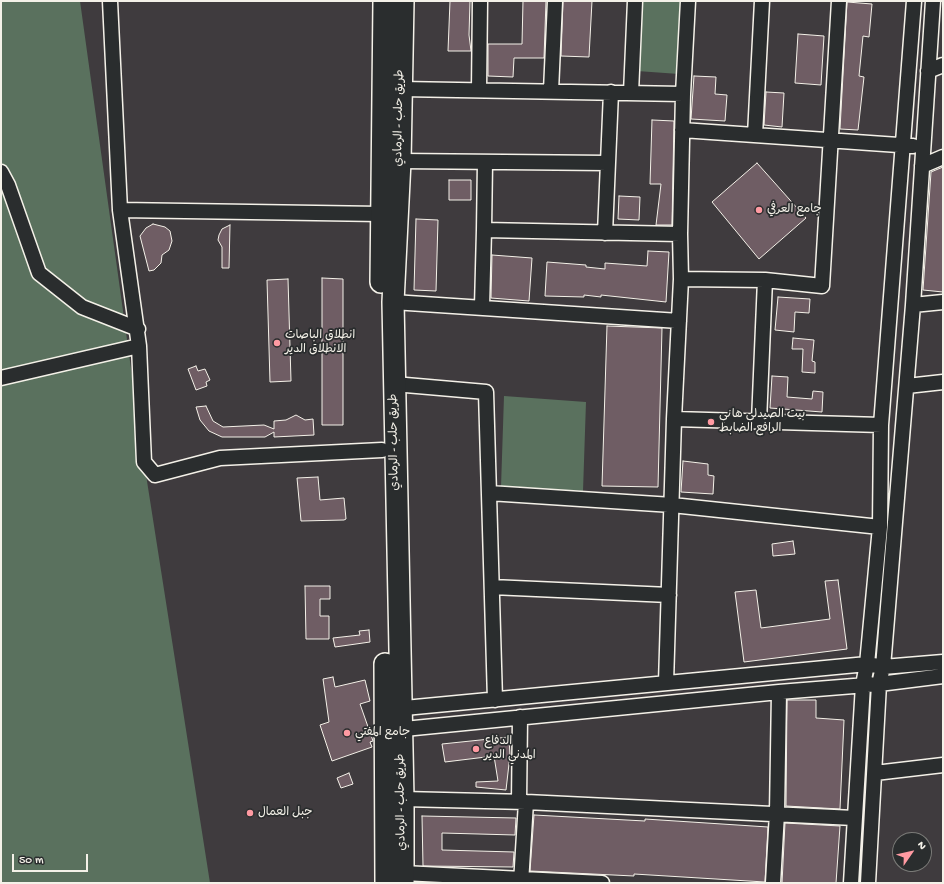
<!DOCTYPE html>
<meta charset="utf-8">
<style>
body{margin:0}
#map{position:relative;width:944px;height:884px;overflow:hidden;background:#3f3b3e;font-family:"Gochi Hand",sans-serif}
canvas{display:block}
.frame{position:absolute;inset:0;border:2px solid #f4f1e8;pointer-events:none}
.north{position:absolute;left:892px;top:832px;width:40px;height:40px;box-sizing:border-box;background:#2a2d2e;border:1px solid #7b7b78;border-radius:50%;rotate:56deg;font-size:11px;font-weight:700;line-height:16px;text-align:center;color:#f4f1e8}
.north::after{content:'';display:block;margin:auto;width:14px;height:18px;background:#ff9aa2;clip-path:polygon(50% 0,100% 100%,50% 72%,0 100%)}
.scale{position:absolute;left:12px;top:854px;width:76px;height:18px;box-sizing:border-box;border:2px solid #f4f1e8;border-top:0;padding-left:5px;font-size:12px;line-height:14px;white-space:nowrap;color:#f4f1e8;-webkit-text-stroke:3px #2a2d2e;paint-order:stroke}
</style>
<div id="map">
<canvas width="944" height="884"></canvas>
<div class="frame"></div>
<div class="north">N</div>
<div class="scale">50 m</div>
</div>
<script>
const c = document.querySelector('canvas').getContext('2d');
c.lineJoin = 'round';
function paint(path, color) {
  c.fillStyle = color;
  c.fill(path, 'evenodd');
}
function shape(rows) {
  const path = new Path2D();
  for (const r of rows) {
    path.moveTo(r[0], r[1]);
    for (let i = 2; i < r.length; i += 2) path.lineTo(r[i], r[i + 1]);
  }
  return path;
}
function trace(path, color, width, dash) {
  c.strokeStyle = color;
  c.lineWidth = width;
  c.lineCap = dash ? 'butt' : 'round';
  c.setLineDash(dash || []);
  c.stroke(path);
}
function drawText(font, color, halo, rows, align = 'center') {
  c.font = font + ' "Gochi Hand","Playpen Sans Arabic",sans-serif';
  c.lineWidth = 3.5;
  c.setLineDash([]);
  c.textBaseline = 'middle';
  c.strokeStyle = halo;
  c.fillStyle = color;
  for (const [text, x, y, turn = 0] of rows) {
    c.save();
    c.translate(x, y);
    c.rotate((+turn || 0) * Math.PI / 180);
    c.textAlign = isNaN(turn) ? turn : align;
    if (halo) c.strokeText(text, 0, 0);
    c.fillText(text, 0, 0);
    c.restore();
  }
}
paint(shape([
 [1,1,80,1,144,462,210,883,1,883],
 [641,1,684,1,679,74,637,71],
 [504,396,586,402,583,491,501,487]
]), '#5a715e');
const building = shape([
 [450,1,470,1,469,35,471,51,448,51,450,1],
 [523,1,546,1,544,58,514,58,513,77,488,76,488,44,522,44,523,1],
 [563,1,592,1,589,57,561,56,563,1],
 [847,2,872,4,869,37,863,36,859,76,864,77,858,130,840,129,847,2],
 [798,34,824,36,821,85,795,83,798,34],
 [694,76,716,77,715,94,727,95,725,121,691,119,694,76],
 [766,92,784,93,782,127,764,125,766,92],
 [652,120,674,121,672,225,656,225,661,184,650,184,652,120],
 [757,163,806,218,759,259,712,202,757,163],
 [943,167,943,292,923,290,931,172,943,167],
 [449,180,471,180,471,200,449,200,449,180],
 [619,196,640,197,639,220,618,219,619,196],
 [416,219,438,220,436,291,414,290,416,219],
 [153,224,165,227,170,231,172,241,169,250,162,255,161,263,154,270,149,271,140,236,146,228,153,224],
 [230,225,229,268,222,268,222,247,218,240,219,235,222,229,230,225],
 [648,251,669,252,666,302,601,295,601,297,584,295,584,297,545,296,547,262,586,265,586,267,605,269,605,263,647,266,648,251],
 [492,255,532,258,529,301,491,298,492,255],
 [322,278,343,279,343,425,322,425,322,278],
 [288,279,291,381,270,382,267,280,288,279],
 [778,297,810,299,809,313,795,312,794,332,775,330,778,297],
 [607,326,662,328,658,487,602,486,607,326],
 [793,338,814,340,812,361,815,362,815,373,802,372,803,349,792,349,793,338],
 [196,366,198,371,205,369,210,380,206,382,207,386,196,390,188,369,196,366],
 [772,376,788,377,787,397,812,399,813,391,823,392,822,412,770,408,772,376],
 [206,406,213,421,223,427,264,425,274,429,274,421,286,420,296,415,305,420,313,419,314,435,274,437,274,432,265,437,222,437,209,431,200,420,196,407,206,406],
 [683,461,708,464,708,475,714,476,713,494,681,492,683,461],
 [318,477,320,500,344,498,346,519,344,520,301,521,297,478,318,477],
 [793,541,795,554,773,556,772,544,793,541],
 [838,580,847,649,744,662,735,592,756,590,761,628,830,619,825,581,838,580],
 [305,586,330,586,330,599,320,599,320,616,329,616,329,639,306,639,305,586],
 [369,630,370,642,335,647,333,638,360,635,359,631,369,630],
 [333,677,335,687,365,680,370,701,360,704,373,741,370,742,372,747,332,761,320,725,329,722,323,679,333,677],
 [787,700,816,700,816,718,844,720,840,809,786,806,787,700],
 [509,737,510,755,506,790,476,787,476,782,498,781,494,756,445,762,442,744,509,737],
 [349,773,353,784,341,788,337,778,349,773],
 [534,815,645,821,645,819,768,827,765,882,634,874,634,876,530,871,534,815],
 [422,816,516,818,515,835,442,833,442,850,514,852,513,867,423,866,422,816],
 [785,823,840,826,836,883,782,883,785,823]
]);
paint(building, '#6f5d64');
trace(building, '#f4f1e8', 1);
const minor = shape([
 [928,71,943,65],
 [401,89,683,94],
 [479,90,480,1],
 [551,91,555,1],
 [631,93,635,1],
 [682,130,913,146],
 [755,135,762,1],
 [400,161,608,163],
 [922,166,943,157],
 [1,172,8,185,39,273,82,307,138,329],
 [120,210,381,214],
 [484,230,485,162],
 [605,233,611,92],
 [681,279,765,280,822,286,839,1],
 [393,302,679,321],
 [913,305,943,302],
 [482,307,484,230,680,234],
 [139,346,144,462,155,475,220,458,382,450],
 [1,378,139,346,120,210,110,1],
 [394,384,486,392,495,700],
 [907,386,943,382],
 [674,419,881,425],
 [759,421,765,280],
 [489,493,672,505,880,527],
 [492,587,669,595],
 [666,683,674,419,681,279,680,234,683,94,688,1],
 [394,709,867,664,883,667,943,662],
 [394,730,779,692,879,684,943,676],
 [875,773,943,765],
 [403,799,526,802,854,818],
 [519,802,520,717],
 [403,873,602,883],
 [521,883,526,802],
 [773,883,777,813,779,692],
 [851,883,863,685,867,664,880,527,881,425,914,1],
 [868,883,879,684,883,667,913,305,933,1]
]);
const highway = shape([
 [381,282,384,1],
 [385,664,386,883],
 [403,883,403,799,393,302,400,161,403,1]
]);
trace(minor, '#f4f1e8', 17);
trace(highway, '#f4f1e8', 24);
trace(minor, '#2a2d2e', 14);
trace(highway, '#2a2d2e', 21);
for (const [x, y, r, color] of [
 [759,210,4,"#ff9aa2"],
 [277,343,4,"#ff9aa2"],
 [711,422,4,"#ff9aa2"],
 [347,733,4,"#ff9aa2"],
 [476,749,4,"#ff9aa2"],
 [250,813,4,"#ff9aa2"]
]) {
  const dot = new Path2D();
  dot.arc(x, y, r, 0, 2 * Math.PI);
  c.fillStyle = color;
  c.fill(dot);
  trace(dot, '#2a2d2e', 1.5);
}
drawText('12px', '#f4f1e8', '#2a2d2e', [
 ["طريق حلب - الرمادي",400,118,-89],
 ["طريق حلب - الرمادي",395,442,-91],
 ["طريق حلب - الرمادي",402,802,-91]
]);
drawText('12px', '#f4f1e8', '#2a2d2e', [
 ["جامع العرفي",767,210],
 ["انطلاق الباصات",285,336],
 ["الانطلاق الدير",285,350],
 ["بيت الصيدلي هاني",719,415],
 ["الرافع الضابط",719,429],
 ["جامع المفتي",355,733],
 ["الدفاع",484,742],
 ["المدني الدير",484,756],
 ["جبل العمال",258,813]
], 'left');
</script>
